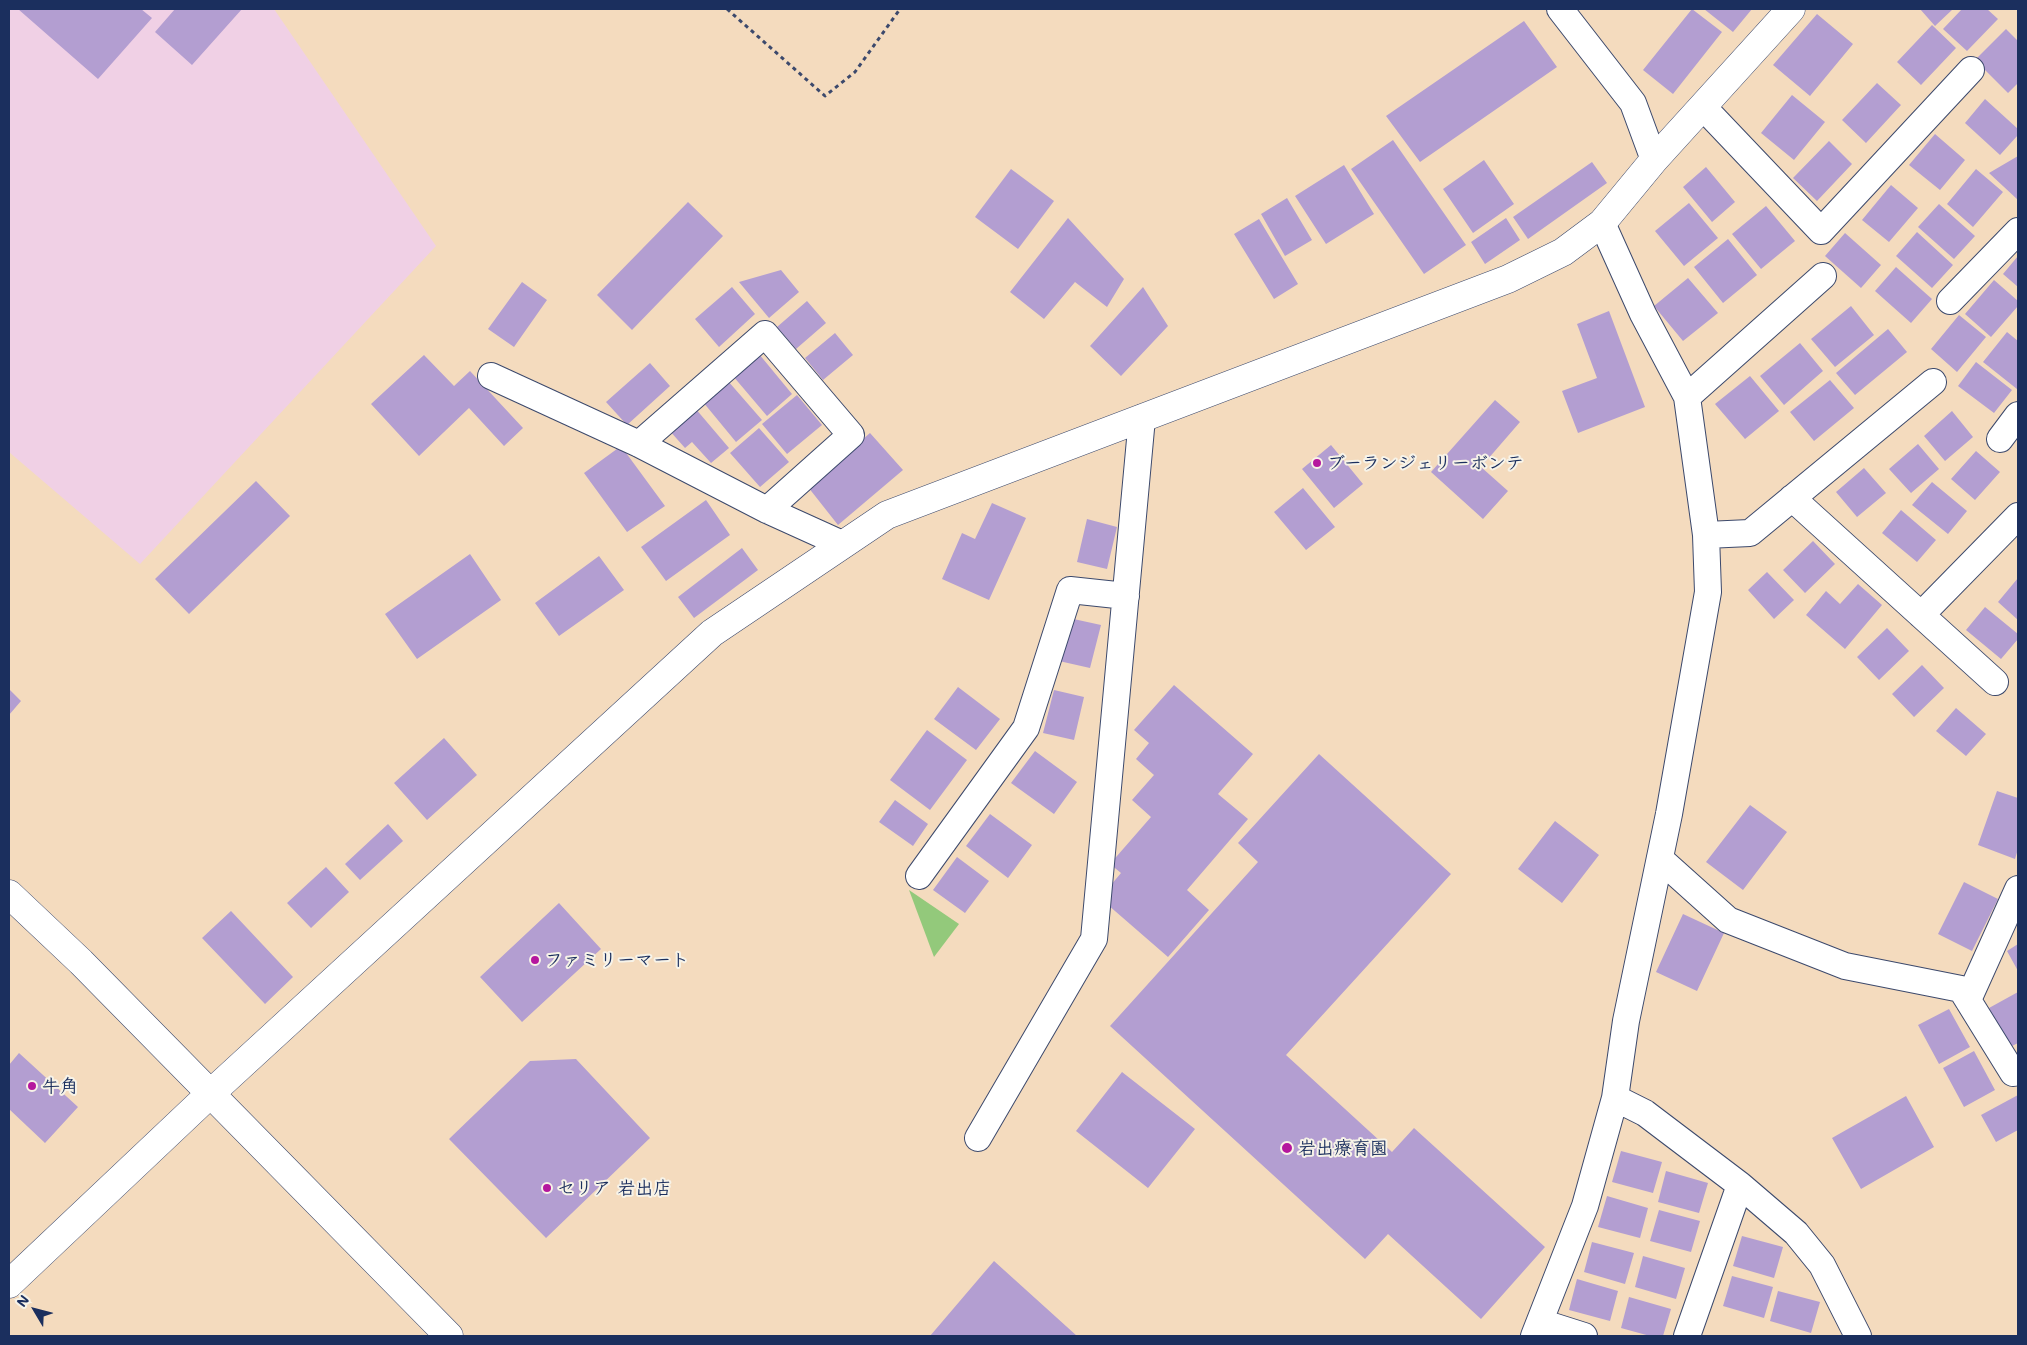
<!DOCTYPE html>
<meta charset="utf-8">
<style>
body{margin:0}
#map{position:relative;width:2027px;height:1345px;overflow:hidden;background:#f4dbbe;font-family:Mali,sans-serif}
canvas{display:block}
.frame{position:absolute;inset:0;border:10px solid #1b2f5e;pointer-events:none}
.north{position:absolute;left:10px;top:1285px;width:50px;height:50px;-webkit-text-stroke:4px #f7f3e8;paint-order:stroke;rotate:307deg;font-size:14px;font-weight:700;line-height:20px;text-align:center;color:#1b2f5e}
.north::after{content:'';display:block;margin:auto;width:18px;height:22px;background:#1b2f5e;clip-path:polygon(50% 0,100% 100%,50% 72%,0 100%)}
</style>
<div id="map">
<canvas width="2027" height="1345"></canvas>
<div class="frame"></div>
<div class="north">N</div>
</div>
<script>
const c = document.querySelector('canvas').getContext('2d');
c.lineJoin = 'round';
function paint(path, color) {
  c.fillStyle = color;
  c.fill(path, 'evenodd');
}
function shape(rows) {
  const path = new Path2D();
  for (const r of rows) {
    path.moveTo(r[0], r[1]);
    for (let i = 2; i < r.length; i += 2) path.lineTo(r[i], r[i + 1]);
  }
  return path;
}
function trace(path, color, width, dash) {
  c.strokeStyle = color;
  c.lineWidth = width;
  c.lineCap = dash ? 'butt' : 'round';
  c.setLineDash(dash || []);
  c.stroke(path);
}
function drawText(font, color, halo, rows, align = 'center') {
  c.font = font + ' Mali,"Klee One",sans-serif';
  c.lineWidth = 4;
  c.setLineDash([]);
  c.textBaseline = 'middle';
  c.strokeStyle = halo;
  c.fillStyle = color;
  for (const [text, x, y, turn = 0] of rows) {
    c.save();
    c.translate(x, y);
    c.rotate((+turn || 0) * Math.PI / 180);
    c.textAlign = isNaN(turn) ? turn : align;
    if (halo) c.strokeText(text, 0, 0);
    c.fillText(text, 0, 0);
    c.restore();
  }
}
paint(shape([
 [9,9,274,9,436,246,140,564,9,452]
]), '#f0d0e5');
paint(shape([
 [909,890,959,924,934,957]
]), '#93c97b');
paint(shape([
 [18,9,141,9,152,18,98,79],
 [175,9,242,9,192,65,155,32],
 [1692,9,1722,32,1673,94,1643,70],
 [1704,9,1752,9,1733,32],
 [1920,9,1953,9,1935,26],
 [1962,9,1987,9,1998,19,1967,51,1943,29],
 [1817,14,1853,44,1810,96,1773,65],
 [1524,21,1557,67,1420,162,1386,116],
 [1932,25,1956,48,1921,85,1897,62],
 [2006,29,2018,41,2018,83,2008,93,1975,60],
 [1877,83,1901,105,1866,143,1842,120],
 [1792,95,1825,122,1794,160,1761,133],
 [1985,99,2018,129,2018,135,2000,155,1965,123],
 [1935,134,1965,160,1940,190,1909,165],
 [1393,140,1466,245,1424,274,1351,169],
 [1829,141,1852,164,1817,201,1793,178],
 [2018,156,2018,200,1989,173],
 [1484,160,1514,204,1473,233,1443,189],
 [1592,162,1607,183,1528,239,1513,217],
 [1344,165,1374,214,1326,244,1295,196],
 [1706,167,1735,202,1712,222,1683,187],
 [1011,169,1054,201,1018,249,975,217],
 [1976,169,2003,192,1973,227,1947,204],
 [1891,185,1918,208,1889,242,1862,220],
 [1287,198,1312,240,1285,256,1261,214],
 [688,202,723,236,632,330,597,295],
 [1689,203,1718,238,1684,266,1655,231],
 [1939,204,1975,236,1954,259,1918,227],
 [1766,206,1795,241,1761,269,1732,234],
 [1068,218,1124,279,1107,307,1075,282,1044,319,1010,292],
 [1506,218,1520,240,1485,264,1471,242],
 [1259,219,1298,284,1274,299,1234,234],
 [1917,232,1953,265,1932,288,1896,256],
 [1845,233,1881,265,1861,288,1825,256],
 [1728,239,1757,275,1723,303,1694,267],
 [2018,256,2018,287,2003,274],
 [1896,267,1932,299,1911,323,1875,291],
 [781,270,799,292,769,318,739,282],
 [1688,278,1718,313,1683,341,1654,306],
 [1994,280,2018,301,2018,306,1991,337,1965,314],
 [522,282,547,300,514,347,488,329],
 [732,287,755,314,719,347,695,319],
 [1143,287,1168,326,1121,376,1090,346],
 [807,301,826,323,796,349,777,327],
 [1851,306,1874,335,1835,367,1811,339],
 [1609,311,1645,407,1578,433,1562,391,1597,378,1577,324],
 [1959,315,1986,337,1957,372,1931,349],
 [1888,329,1907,352,1855,395,1836,373],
 [2007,332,2018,341,2017,389,1983,362],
 [835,333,853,355,823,380,805,358],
 [1800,343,1823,371,1784,405,1760,376],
 [759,354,792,394,767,416,733,376],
 [424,355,454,386,470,371,523,428,504,446,469,408,419,456,371,404],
 [1976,362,2012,390,1994,413,1958,386],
 [650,363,670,386,627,425,606,402],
 [1750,376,1779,411,1745,439,1715,404],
 [1830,380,1854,408,1814,441,1790,412],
 [728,381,762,420,736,442,703,402],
 [797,395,822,425,787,454,762,424],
 [1495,400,1520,422,1481,467,1508,491,1483,519,1431,472],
 [695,408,729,448,711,463,692,442,685,448,669,430],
 [1952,411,1973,437,1945,461,1924,436],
 [759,428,789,462,760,487,730,453],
 [870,433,903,470,838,525,808,487],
 [1918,444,1939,469,1911,493,1889,469],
 [1331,445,1363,484,1334,508,1302,469],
 [621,446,665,506,627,532,584,473],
 [1976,451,2000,472,1975,500,1951,479],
 [1864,468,1886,493,1857,517,1836,492],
 [256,481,290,516,189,614,155,579],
 [1932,482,1967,511,1948,534,1912,505],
 [1303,488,1335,527,1306,550,1274,512],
 [706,500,730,535,666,581,641,547],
 [992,503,1026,518,989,600,942,579,962,533,975,539],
 [1901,510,1936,540,1917,562,1882,533],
 [1087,519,1117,527,1107,569,1077,562],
 [1813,541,1835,564,1805,593,1783,570],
 [742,548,758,570,694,618,678,597],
 [470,554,501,600,417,659,385,614],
 [599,556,624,590,559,636,535,603],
 [1767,572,1794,600,1774,619,1748,590],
 [2018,578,2018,620,1998,602],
 [1858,584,1882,605,1845,649,1806,615,1826,591,1840,604],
 [1985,607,2018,634,2018,639,2001,659,1966,630],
 [1069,618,1101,625,1090,668,1059,661],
 [1887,628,1909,651,1879,680,1857,657],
 [1922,665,1944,688,1914,717,1892,694],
 [1174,685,1253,754,1218,794,1248,819,1187,890,1209,910,1168,957,1100,898,1121,873,1110,864,1151,817,1132,800,1154,775,1136,759,1149,743,1134,730],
 [958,687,1000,719,976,750,934,719],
 [9,689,21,701,9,715],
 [1054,690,1084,697,1074,740,1043,733],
 [1956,708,1986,734,1966,756,1936,731],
 [927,730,967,760,930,810,890,780],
 [444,738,477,775,427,820,394,783],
 [1035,751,1077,782,1054,814,1011,783],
 [1319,754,1451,874,1286,1055,1392,1152,1414,1128,1545,1247,1481,1319,1388,1234,1365,1259,1110,1026,1258,862,1238,843],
 [1997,791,2018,798,2018,849,2015,859,1978,845],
 [895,800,928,824,913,846,879,822],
 [1750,805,1787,832,1743,890,1706,862],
 [990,814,1032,845,1008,878,966,846],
 [1555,821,1599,855,1562,903,1518,869],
 [388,824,403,841,360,880,345,864],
 [957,857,989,881,965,913,933,890],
 [326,867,349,892,311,928,287,903],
 [1964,882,1998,899,1972,951,1938,934],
 [559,903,601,949,522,1022,480,977],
 [231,911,293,977,265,1004,202,938],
 [1683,914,1724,933,1697,991,1656,972],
 [2018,944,2018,971,2007,951],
 [2018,992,2018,1043,2010,1047,1989,1008],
 [1949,1009,1970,1047,1939,1064,1918,1025],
 [1974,1051,1995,1090,1964,1107,1943,1068],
 [19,1053,78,1107,45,1143,9,1109,9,1065],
 [576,1059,650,1138,546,1238,449,1139,530,1061],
 [1122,1072,1195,1129,1148,1188,1076,1131],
 [2018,1095,2018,1130,1996,1142,1981,1115],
 [1906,1096,1934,1147,1861,1189,1832,1138],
 [1621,1151,1662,1162,1653,1193,1612,1182],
 [1666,1171,1708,1183,1699,1213,1658,1202],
 [1607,1196,1648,1208,1640,1238,1598,1227],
 [1659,1210,1700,1221,1691,1252,1650,1241],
 [1742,1236,1783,1247,1774,1278,1733,1266],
 [1592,1242,1634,1253,1625,1284,1584,1272],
 [1643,1256,1685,1268,1676,1299,1635,1287],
 [994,1261,1077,1336,930,1336],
 [1732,1276,1773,1287,1764,1318,1723,1306],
 [1577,1279,1618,1291,1610,1321,1569,1310],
 [1778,1291,1820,1302,1811,1333,1770,1321],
 [1629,1297,1671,1309,1663,1336,1650,1336,1621,1328]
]), '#b39ed1');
const minor = shape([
 [1560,9,1633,103,1654,160],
 [1703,107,1821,231,1971,70],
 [1950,301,2018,231],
 [491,376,639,444,767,510,842,544],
 [1687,397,1823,276],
 [2000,439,2018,415],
 [639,444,765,334,851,435,767,510],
 [1792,498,1995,682],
 [1706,535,1750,533,1933,382],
 [1921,615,2018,516],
 [1660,859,1728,920,1845,966,1961,989,2013,1073,2018,1070],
 [919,876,1026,728,1070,590,1126,596],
 [1968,1000,2018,889],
 [1615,1098,1645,1113,1740,1185,1687,1336],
 [978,1138,1094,939,1142,418],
 [1740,1185,1796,1233,1822,1265,1858,1336],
 [1540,1322,1584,1336],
 [1534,1336,1585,1206,1615,1098,1626,1021,1669,814,1708,592,1706,535,1687,397,1643,314,1602,223]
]);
const tertiary = shape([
 [9,894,81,962,449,1336],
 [9,1284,210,1094,712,633,887,515,1508,279,1563,252,1602,223,1654,160,1791,9]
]);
trace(minor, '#3c496c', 28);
trace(tertiary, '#3c496c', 29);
trace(shape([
 [727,9,825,96,855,72,900,9]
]), '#3c496c', 3, [4, 4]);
trace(minor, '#fff', 26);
trace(tertiary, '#fff', 28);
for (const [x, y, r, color] of [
 [1317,463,5,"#b5179e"],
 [535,960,5,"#b5179e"],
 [32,1086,5,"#b5179e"],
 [1287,1148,6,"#b5179e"],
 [547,1188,5,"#b5179e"]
]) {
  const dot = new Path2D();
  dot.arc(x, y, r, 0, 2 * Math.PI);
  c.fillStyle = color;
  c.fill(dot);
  trace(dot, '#f7f3e8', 2);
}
drawText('bold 18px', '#1b2f5e', '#f7f3e8', [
 ["ブーランジェリーボンテ",1327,463],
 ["ファミリーマート",545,960],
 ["牛角",42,1086],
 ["岩出療育園",1298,1148],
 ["セリア 岩出店",557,1188]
], 'left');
</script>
